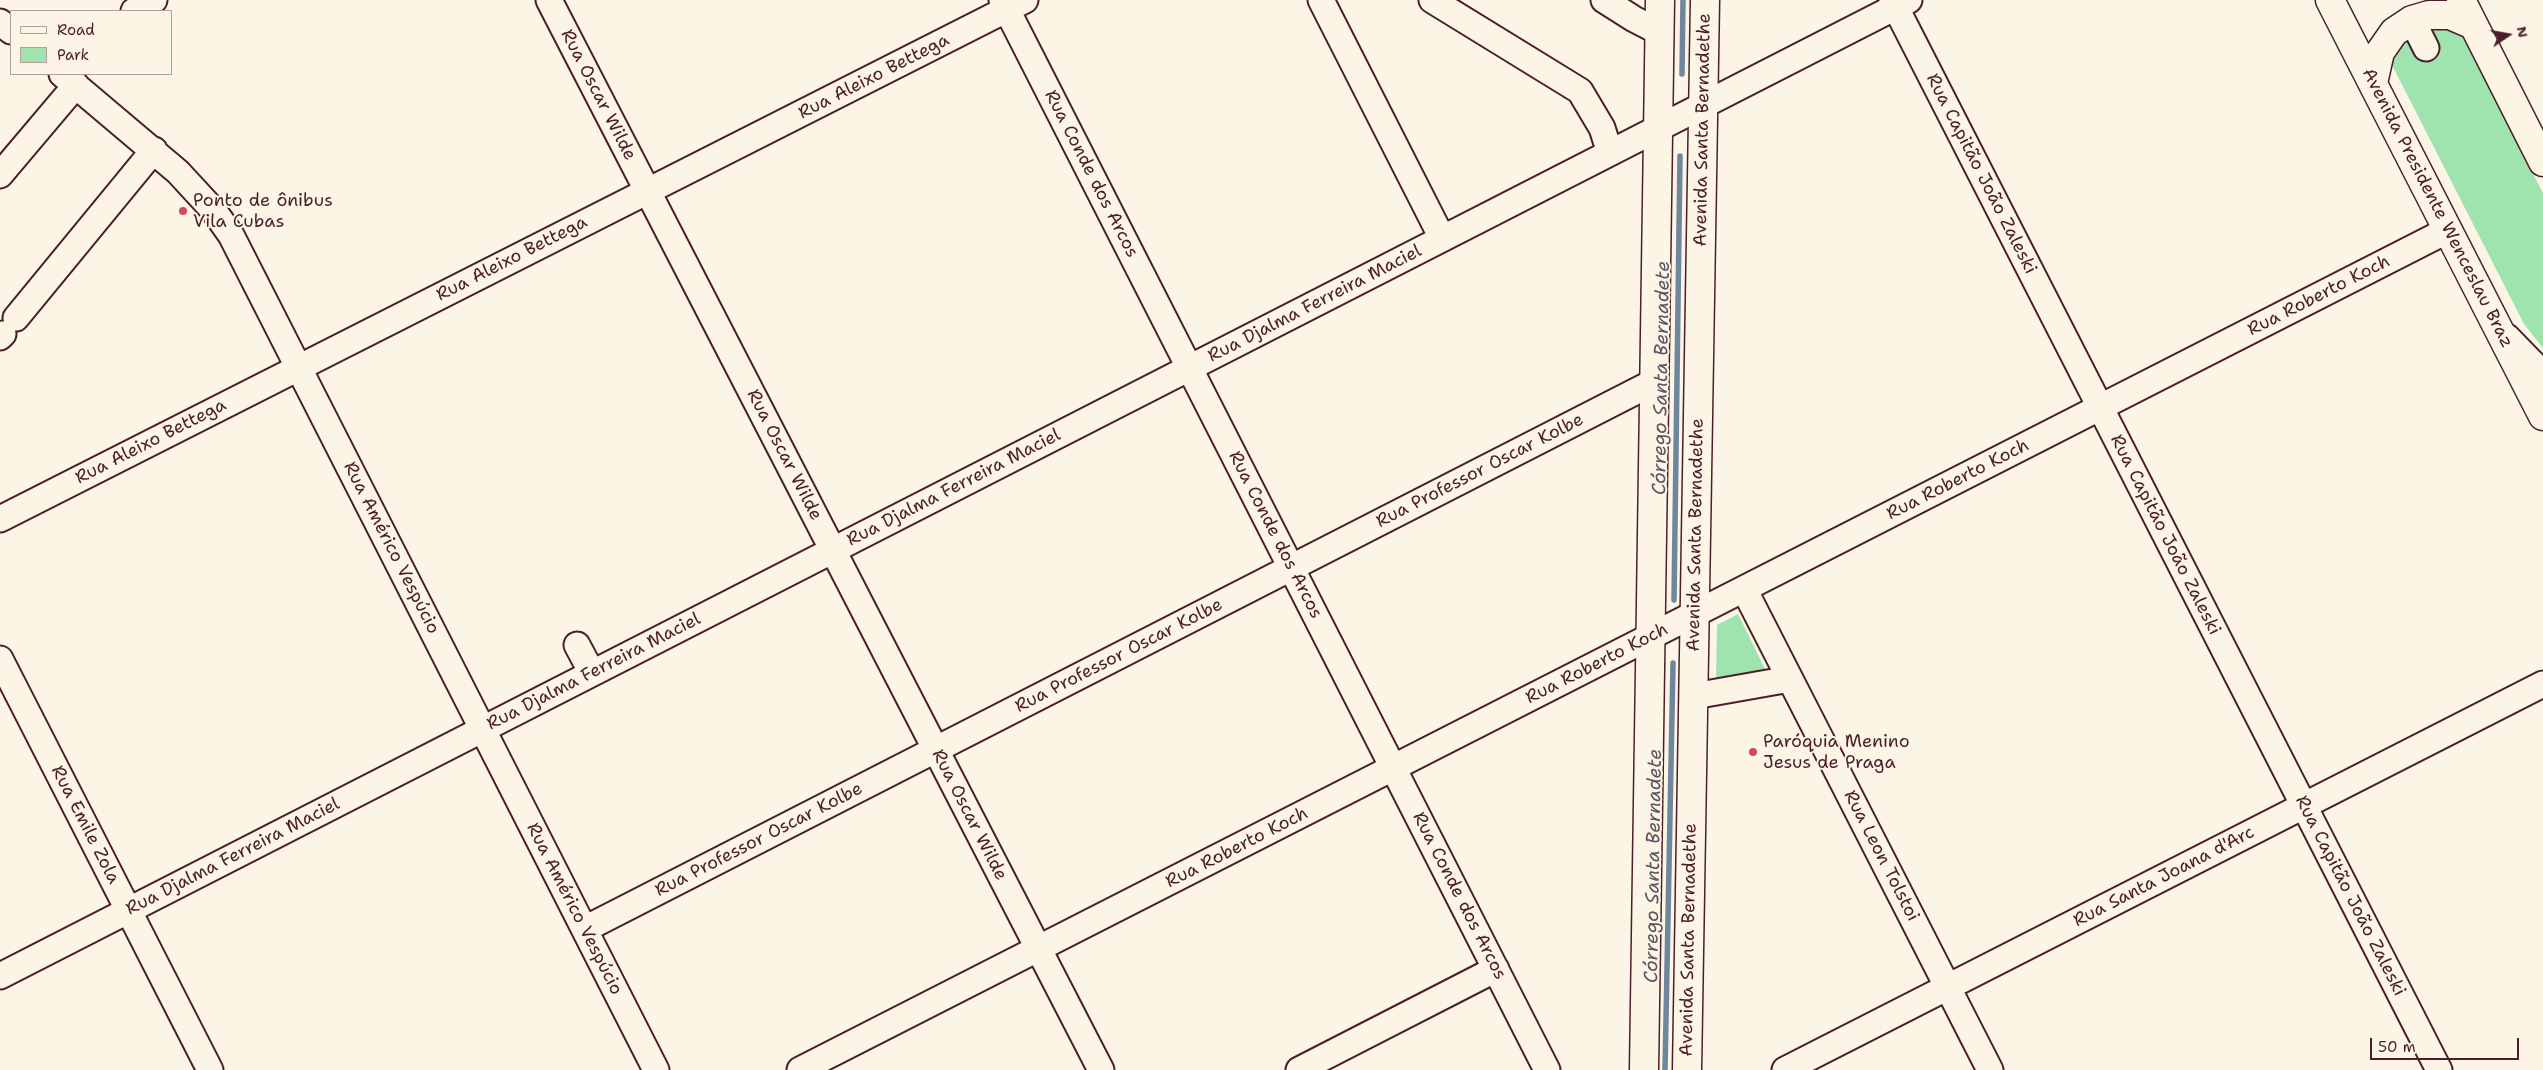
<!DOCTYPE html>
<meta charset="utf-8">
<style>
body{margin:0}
#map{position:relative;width:2543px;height:1070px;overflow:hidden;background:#fcf5e5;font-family:"Shantell Sans",sans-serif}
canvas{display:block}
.legend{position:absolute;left:10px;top:10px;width:162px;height:65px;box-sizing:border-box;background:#fcf5e5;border:1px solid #b59f9b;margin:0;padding:6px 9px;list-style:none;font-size:15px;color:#4a1f2b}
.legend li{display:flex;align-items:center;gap:10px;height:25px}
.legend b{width:25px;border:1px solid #b59f9b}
.north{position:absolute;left:2483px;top:10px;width:50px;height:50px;-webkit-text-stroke:4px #fcf5e5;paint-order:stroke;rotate:78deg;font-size:14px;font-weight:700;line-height:20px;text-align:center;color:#4a1f2b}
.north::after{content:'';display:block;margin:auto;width:18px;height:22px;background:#4a1f2b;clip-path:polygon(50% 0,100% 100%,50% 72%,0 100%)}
.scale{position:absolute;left:2370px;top:1038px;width:149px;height:22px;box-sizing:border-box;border:2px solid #4a1f2b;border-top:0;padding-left:6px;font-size:15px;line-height:18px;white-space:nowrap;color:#4a1f2b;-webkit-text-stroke:4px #fcf5e5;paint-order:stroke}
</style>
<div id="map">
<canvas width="2543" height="1070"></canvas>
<ul class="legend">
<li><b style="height:6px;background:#fcf5e5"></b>Road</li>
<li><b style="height:14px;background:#9fe3af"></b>Park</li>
</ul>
<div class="north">N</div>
<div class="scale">50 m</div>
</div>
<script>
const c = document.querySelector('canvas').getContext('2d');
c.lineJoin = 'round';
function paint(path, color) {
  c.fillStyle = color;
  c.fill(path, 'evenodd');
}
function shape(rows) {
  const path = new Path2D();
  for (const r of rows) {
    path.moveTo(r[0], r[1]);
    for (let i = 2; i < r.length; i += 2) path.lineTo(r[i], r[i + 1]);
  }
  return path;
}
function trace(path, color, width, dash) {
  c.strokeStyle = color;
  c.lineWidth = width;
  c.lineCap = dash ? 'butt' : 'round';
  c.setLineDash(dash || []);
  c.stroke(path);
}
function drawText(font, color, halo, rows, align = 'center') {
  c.font = font + ' "Shantell Sans",sans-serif';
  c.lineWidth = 4;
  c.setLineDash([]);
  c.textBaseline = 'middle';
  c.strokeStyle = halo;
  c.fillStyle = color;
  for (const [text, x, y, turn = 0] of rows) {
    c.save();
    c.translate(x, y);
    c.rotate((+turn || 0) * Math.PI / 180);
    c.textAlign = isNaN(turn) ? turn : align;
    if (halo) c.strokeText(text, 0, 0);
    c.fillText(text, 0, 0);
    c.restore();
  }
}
paint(shape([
 [2427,23,2459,30,2543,193,2543,348,2524,324,2391,63,2392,48],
 [1738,614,1767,673,1716,682,1717,625]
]), '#9fe3af');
trace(shape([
 [1682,74,1683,0],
 [1674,600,1680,156],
 [1665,1070,1673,663]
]), '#6e879c', 5.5);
const minor = shape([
 [549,0,1101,1070],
 [1002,0,1547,1070],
 [1321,0,1442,238],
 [1432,0,1580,91,1602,128,1610,153],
 [1604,0,1634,19,1659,32],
 [1892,0,2439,1070],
 [134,11,154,0],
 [2412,20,2426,48],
 [0,22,11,31],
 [62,74,178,172,214,211,231,235,656,1070],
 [0,175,76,85],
 [16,318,154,150],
 [0,337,3,334],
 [2507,337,2543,374],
 [0,519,1025,0],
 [1744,589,1990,1070],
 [577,645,592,673],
 [0,659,210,1070],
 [1694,696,1790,679],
 [585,929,1654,382],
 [0,976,1909,0],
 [800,1070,2448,230],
 [1299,1070,1496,969],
 [1785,1070,2543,684]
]);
const major = shape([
 [2330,0,2543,416],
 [2461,0,2543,162],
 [2373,83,2380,52,2394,32,2412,20,2429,15,2450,15,2473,25],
 [1644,1070,1660,0],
 [1687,1070,1705,0]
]);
trace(minor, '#4a1f2b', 29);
trace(major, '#4a1f2b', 31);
trace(minor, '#fcf5e5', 25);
trace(major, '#fcf5e5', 28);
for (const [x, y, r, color] of [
 [183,211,5,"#d1495b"],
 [1753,752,5,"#d1495b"]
]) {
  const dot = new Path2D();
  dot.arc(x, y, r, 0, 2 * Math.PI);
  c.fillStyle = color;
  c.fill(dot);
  trace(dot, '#fcf5e5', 2);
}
drawText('18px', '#4a1f2b', '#fcf5e5', [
 ["Rua Aleixo Bettega",874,77,-27],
 ["Rua Oscar Wilde",598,95,63],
 ["Avenida Santa Bernadethe",1703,130,-89],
 ["Rua Conde dos Arcos",1091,174,63],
 ["Rua Capitão João Zaleski",1981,174,63],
 ["Avenida Presidente Wenceslau Braz",2437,208,63],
 ["Rua Aleixo Bettega",512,259,-27],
 ["Rua Roberto Koch",2319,296,-27],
 ["Rua Djalma Ferreira Maciel",1315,304,-27],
 ["Rua Aleixo Bettega",151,442,-27],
 ["Rua Oscar Wilde",784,455,63],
 ["Rua Professor Oscar Kolbe",1480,471,-27],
 ["Rua Roberto Koch",1958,480,-27],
 ["Rua Djalma Ferreira Maciel",954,488,-27],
 ["Rua Conde dos Arcos",1275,535,63],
 ["Avenida Santa Bernadethe",1696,535,-89],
 ["Rua Capitão João Zaleski",2165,535,63],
 ["Rua Américo Vespúcio",391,548,63],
 ["Rua Professor Oscar Kolbe",1119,656,-27],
 ["Rua Roberto Koch",1597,664,-27],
 ["Rua Djalma Ferreira Maciel",594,672,-27],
 ["Rua Oscar Wilde",969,815,63],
 ["Rua Emile Zola",85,825,63],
 ["Rua Professor Oscar Kolbe",759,840,-27],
 ["Rua Roberto Koch",1237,848,-27],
 ["Rua Leon Tolstoi",1881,856,63],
 ["Rua Djalma Ferreira Maciel",233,857,-27],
 ["Rua Santa Joana d'Arc",2164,877,-27],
 ["Rua Conde dos Arcos",1459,896,63],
 ["Rua Capitão João Zaleski",2350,896,63],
 ["Rua Américo Vespúcio",574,909,63],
 ["Avenida Santa Bernadethe",1689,940,-89]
]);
drawText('18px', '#4a1f2b', '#fcf5e5', [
 ["Ponto de ônibus",193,201],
 ["Vila Cubas",193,222],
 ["Paróquia Menino",1763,742],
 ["Jesus de Praga",1763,763]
], 'left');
drawText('italic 19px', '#5c5363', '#fcf5e5', [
 ["Córrego Santa Bernadete",1662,378,-89],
 ["Córrego Santa Bernadete",1654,866,-89]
]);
</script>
